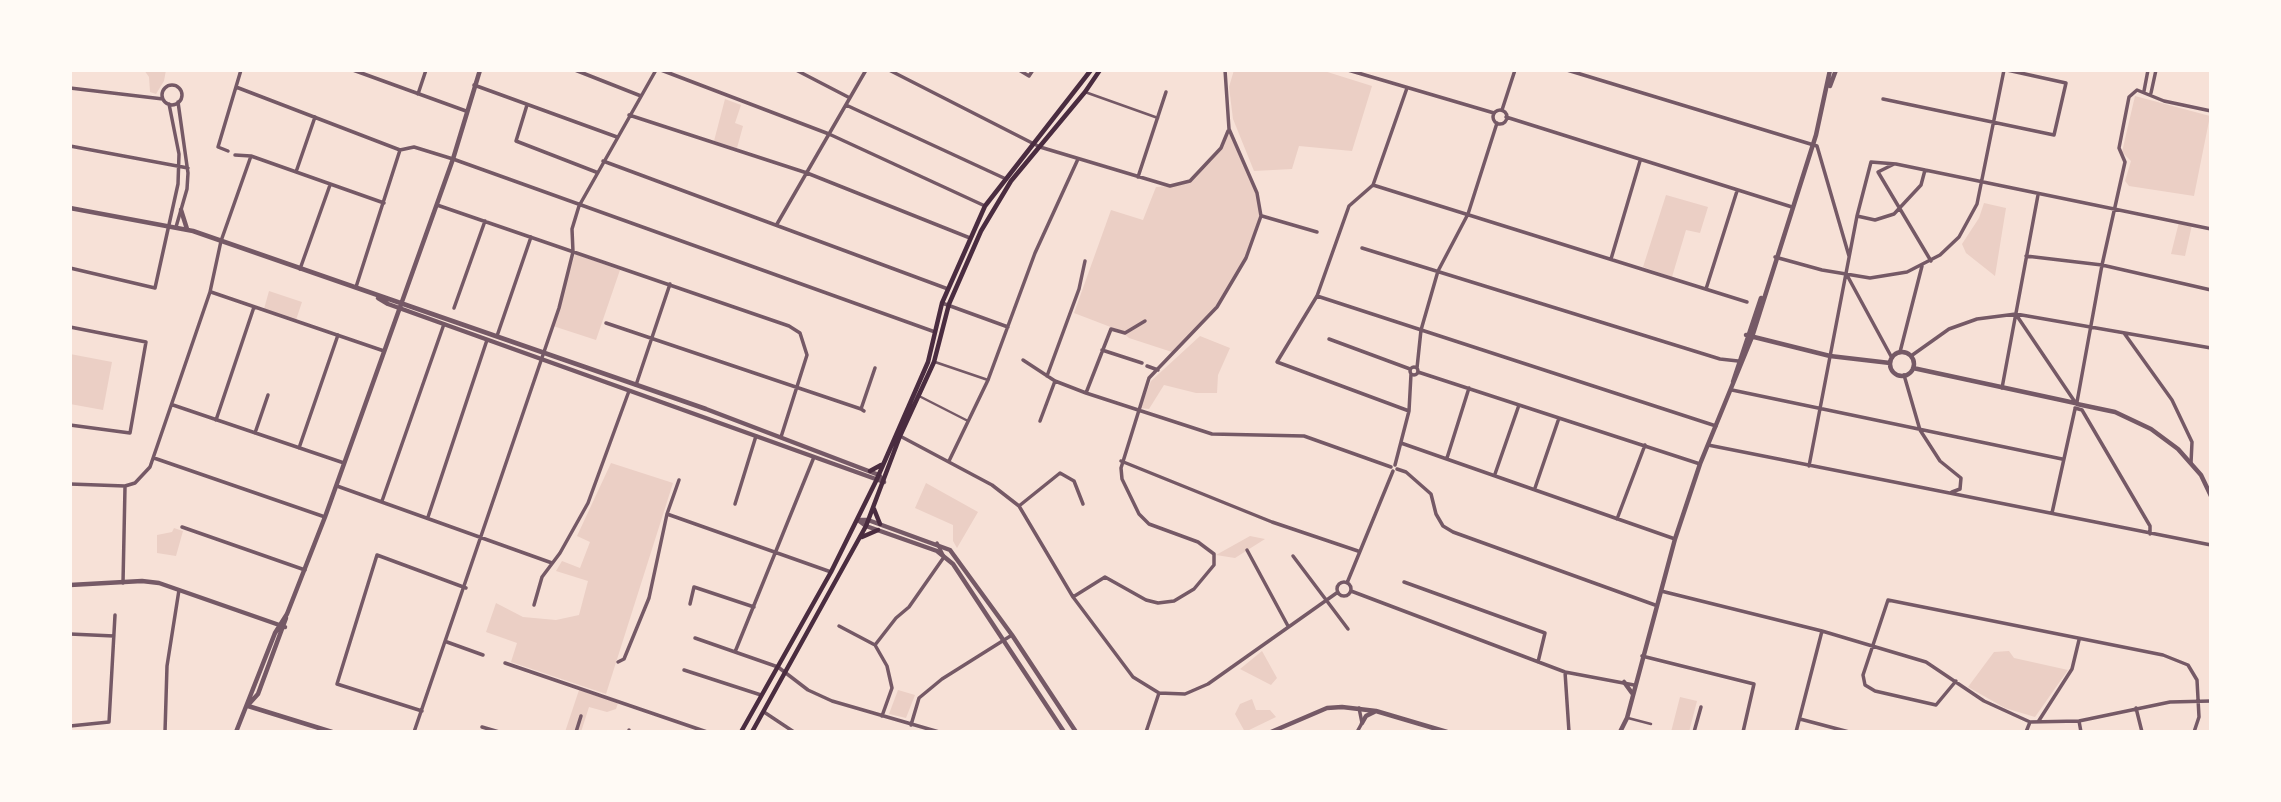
<!DOCTYPE html>
<style>
body{margin:0}
#map{position:relative;width:2281px;height:802px;overflow:hidden;background:#f7e1d7;font-family:Arial,sans-serif}
canvas{display:block}
.frame{position:absolute;inset:0;border:72px solid #fffaf5;pointer-events:none}
</style>
<div id="map">
<canvas width="2281" height="802"></canvas>
<div class="frame"></div>
</div>
<script>
const c = document.querySelector('canvas').getContext('2d');
c.lineJoin = 'round';
function paint(path, color) {
  c.fillStyle = color;
  c.fill(path, 'evenodd');
}
function shape(rows) {
  const path = new Path2D();
  for (const r of rows) {
    if (r.length === 3) {
      path.moveTo(r[0] + r[2], r[1]);
      path.arc(r[0], r[1], r[2], 0, 2 * Math.PI);
      continue;
    }
    path.moveTo(r[0], r[1]);
    for (let i = 2; i < r.length; i += 2) path.lineTo(r[i], r[i + 1]);
  }
  return path;
}
function trace(path, color, width, dash) {
  c.strokeStyle = color;
  c.lineWidth = width;
  c.lineCap = dash ? 'butt' : 'round';
  c.setLineDash(dash || []);
  c.stroke(path);
}
paint(shape([
 [144,70,166,70,164,81,156,94,150,92,149,77],
 [1234,70,1321,70,1372,86,1352,151,1299,146,1292,169,1254,171,1233,119,1229,87],
 [2135,96,2210,116,2194,196,2129,186,2125,181,2131,161,2122,152],
 [725,99,741,105,735,123,743,126,737,148,714,141],
 [1229,129,1257,193,1261,216,1246,258,1217,307,1175,353,1129,338,1121,331,1074,313,1111,210,1143,220,1156,187,1181,185,1191,181,1221,148],
 [1666,195,1708,207,1700,233,1686,230,1672,277,1643,267],
 [1984,203,2006,208,1995,276,1966,253,1962,244,1979,218],
 [2179,222,2192,225,2185,256,2171,254],
 [575,254,620,270,596,340,553,326],
 [269,291,302,302,296,320,264,309],
 [1200,336,1230,348,1218,375,1217,393,1196,393,1164,385,1149,409,1140,408,1151,381],
 [70,354,112,362,103,410,70,404],
 [611,463,673,483,606,694,511,662,517,643,486,632,496,603,523,617,556,620,579,615,588,581,556,571,562,561,580,568,590,542,577,536],
 [926,483,978,512,957,548,953,541,953,525,915,508],
 [174,528,183,531,176,556,157,553,157,535,172,532],
 [1250,536,1265,539,1235,558,1216,555],
 [1262,651,1277,678,1271,685,1240,669],
 [2009,651,2014,658,2068,670,2035,717,2005,708,1968,687,1994,652],
 [579,690,618,703,616,709,607,712,589,707,581,732,565,732],
 [898,690,915,695,906,718,889,714],
 [1680,697,1697,701,1689,732,1671,732],
 [1252,699,1256,710,1270,710,1276,717,1245,732,1235,714,1240,704]
]), '#ebcfc5');
trace(shape([
 [1085,92,1158,118],
 [935,362,988,380],
 [919,396,968,421],
 [1628,718,1651,724]
]), '#755966', 2.5);
trace(shape([
 [353,70,466,111],
 [575,70,641,96],
 [661,70,829,134,985,206],
 [796,70,850,98],
 [889,70,1040,147,1170,186,1190,181,1221,148,1228,131],
 [1019,70,1029,76,1033,70],
 [1348,70,1494,113],
 [1567,70,1817,146,1849,256],
 [474,85,617,137],
 [172,95,10],
 [236,87,400,150,414,147,453,159,935,332],
 [70,88,163,99],
 [1407,88,1373,185,1349,206,1317,296,1277,362,1409,411],
 [2144,91,2148,70],
 [2151,93,2156,70],
 [418,94,426,70],
 [1883,99,2054,135,2066,83,2007,70],
 [527,105,516,141,596,172],
 [846,105,1006,179],
 [1502,110,1515,70],
 [1500,117,7],
 [629,115,807,173,970,238],
 [1506,117,1792,207],
 [70,146,188,168],
 [228,151,218,147,241,70],
 [235,155,251,156,384,203],
 [603,161,948,289],
 [1894,164,1878,172,1931,261],
 [296,172,315,117],
 [1138,177,1166,92],
 [1373,185,1747,302],
 [437,205,789,326,800,333,807,355,781,437],
 [1262,216,1317,232],
 [1857,216,1875,220,1894,214,1921,185,1925,170],
 [777,224,866,70],
 [176,227,187,189,188,173,178,102],
 [1362,248,1720,359,1738,361],
 [2026,256,2102,265,2211,290],
 [1775,257,1822,270,1870,278,1907,272,1940,255,1959,237,1977,204,2004,70],
 [1611,259,1640,161],
 [70,268,155,288,178,184,179,154,169,104],
 [300,269,330,185],
 [1848,277,1892,358],
 [356,287,400,150],
 [1706,289,1737,191],
 [211,292,384,351],
 [1317,296,1716,426],
 [942,303,1008,327],
 [454,308,485,221],
 [2017,316,2075,402],
 [606,323,861,409],
 [70,327,146,342,130,433,70,425],
 [2124,333,2172,400,2192,442,2191,463],
 [497,336,531,237],
 [1329,339,1410,369],
 [1102,350,1142,363],
 [1900,352,1922,266],
 [1911,356,1949,329,1977,319,2016,314,2211,348],
 [1023,360,1055,381,1086,393,1212,434,1304,436,1391,467],
 [1147,366,1158,370],
 [1414,371,4],
 [1417,368,1421,330,1438,271,1468,214,1497,123],
 [1418,372,1700,464],
 [1904,375,1920,430,1940,461,1961,478,1960,489,1952,492],
 [1047,376,1079,289,1085,261],
 [636,385,670,284],
 [2002,388,2038,195],
 [1732,390,2062,459],
 [1086,393,1111,329,1125,333,1145,321],
 [2077,402,2102,265,2125,162,2119,148,2129,97,2137,90,2164,101,2211,111],
 [173,405,344,463],
 [2075,408,2082,410,2150,526,2150,534],
 [864,411,861,409,875,368],
 [216,420,254,307],
 [1040,421,1055,381],
 [255,433,268,395],
 [900,436,992,485,1019,506,1073,597,1133,677,1159,693,1185,694,1208,684,1338,592],
 [1401,443,1675,539],
 [1708,445,2211,545],
 [299,448,338,335],
 [154,458,325,517],
 [1447,458,1469,388],
 [949,461,988,380,1035,253,1078,159],
 [1121,461,1272,522,1358,551],
 [1395,465,1409,411,1411,374],
 [1809,466,1857,216,1871,162,1896,164,2211,229],
 [1397,469,1406,472,1431,494,1436,514,1443,526,1453,532,1655,605],
 [1495,474,1519,405],
 [70,484,125,486,135,483,150,467,210,292,221,241,251,156],
 [337,486,552,563],
 [1535,488,1559,418],
 [382,501,444,324],
 [735,504,756,436],
 [1019,506,1060,473,1074,481,1083,504],
 [2052,513,2075,409],
 [667,514,831,572],
 [428,517,487,340],
 [1617,519,1645,445],
 [182,527,305,570],
 [1247,550,1288,626],
 [1293,556,1348,629],
 [1404,582,1545,633,1538,662],
 [1344,589,7],
 [123,583,125,487],
 [1347,583,1393,471],
 [1351,591,1565,672,1634,685],
 [1661,591,1822,631,1926,662,1984,701,2030,722,2079,721,2170,702,2211,701],
 [1073,597,1105,577,1146,600,1158,603,1174,601,1194,589,1214,565,1214,554,1198,542,1149,524,1139,514,1122,479,1121,468,1149,378,1217,307,1246,258,1261,216,1257,193,1229,129,1225,70],
 [690,604,694,587,754,607],
 [534,605,542,577,560,553,588,503,629,391],
 [839,626,875,645,887,666,892,688,882,716],
 [70,634,114,636],
 [695,638,778,667,808,690,832,701,939,732],
 [447,642,483,655],
 [875,645,896,618,909,607,944,557,937,543],
 [735,652,814,457],
 [1642,656,1754,684,1743,732],
 [618,662,624,659,649,598,667,514,679,480],
 [505,663,707,732],
 [684,670,761,695],
 [1565,672,1569,732],
 [1956,681,1936,705,1875,691,1865,685,1863,675,1888,600,2163,655,2188,665,2197,680,2199,717,2194,732],
 [2136,708,2142,732],
 [422,711,337,684,377,555,466,588],
 [764,712,794,732],
 [1800,719,1849,732],
 [2079,721,2081,732],
 [2038,722,2072,669,2079,640],
 [911,725,919,698,942,679,1012,635],
 [70,726,109,722,115,615],
 [482,727,499,732],
 [165,732,167,666,179,590],
 [414,732,559,308,573,252,572,229,579,206,656,70],
 [576,732,581,716],
 [629,732,629,730],
 [1146,732,1159,693],
 [1357,732,1362,723,1359,708],
 [1694,732,1701,707],
 [1796,732,1822,631],
 [2026,732,2030,722]
]), '#755966', 3.5);
trace(shape([
 [1830,86,1836,70],
 [70,208,193,231,706,409,879,475,884,482],
 [181,210,187,229],
 [378,298,388,304,884,482],
 [1746,335,1830,356,1890,363],
 [1902,364,12],
 [1913,368,2075,403],
 [1733,382,1761,298],
 [2077,404,2115,412,2151,429,2178,449,2201,475,2211,496],
 [858,520,868,520,950,550,1012,635,1076,732],
 [858,520,866,526,937,551,953,564,1064,732],
 [70,585,142,581,159,583,285,627],
 [1624,682,1632,693],
 [248,705,258,694,286,618],
 [248,706,332,732],
 [1362,723,1366,716,1376,711],
 [236,732,275,633,287,614,325,517,453,159,480,70],
 [1271,732,1327,708,1342,707,1376,711,1447,732],
 [1620,732,1627,718,1675,539,1700,464,1752,337,1816,135,1830,70]
]), '#755966', 4.5);
trace(shape([
 [870,471,881,465],
 [874,509,880,524],
 [862,537,878,530],
 [741,732,831,572,876,481,928,362,942,303,985,206,1091,70],
 [752,732,866,526,900,436,934,362,949,304,981,231,1011,181,1085,92,1100,70]
]), '#4a2c40', 4.5);
</script>
